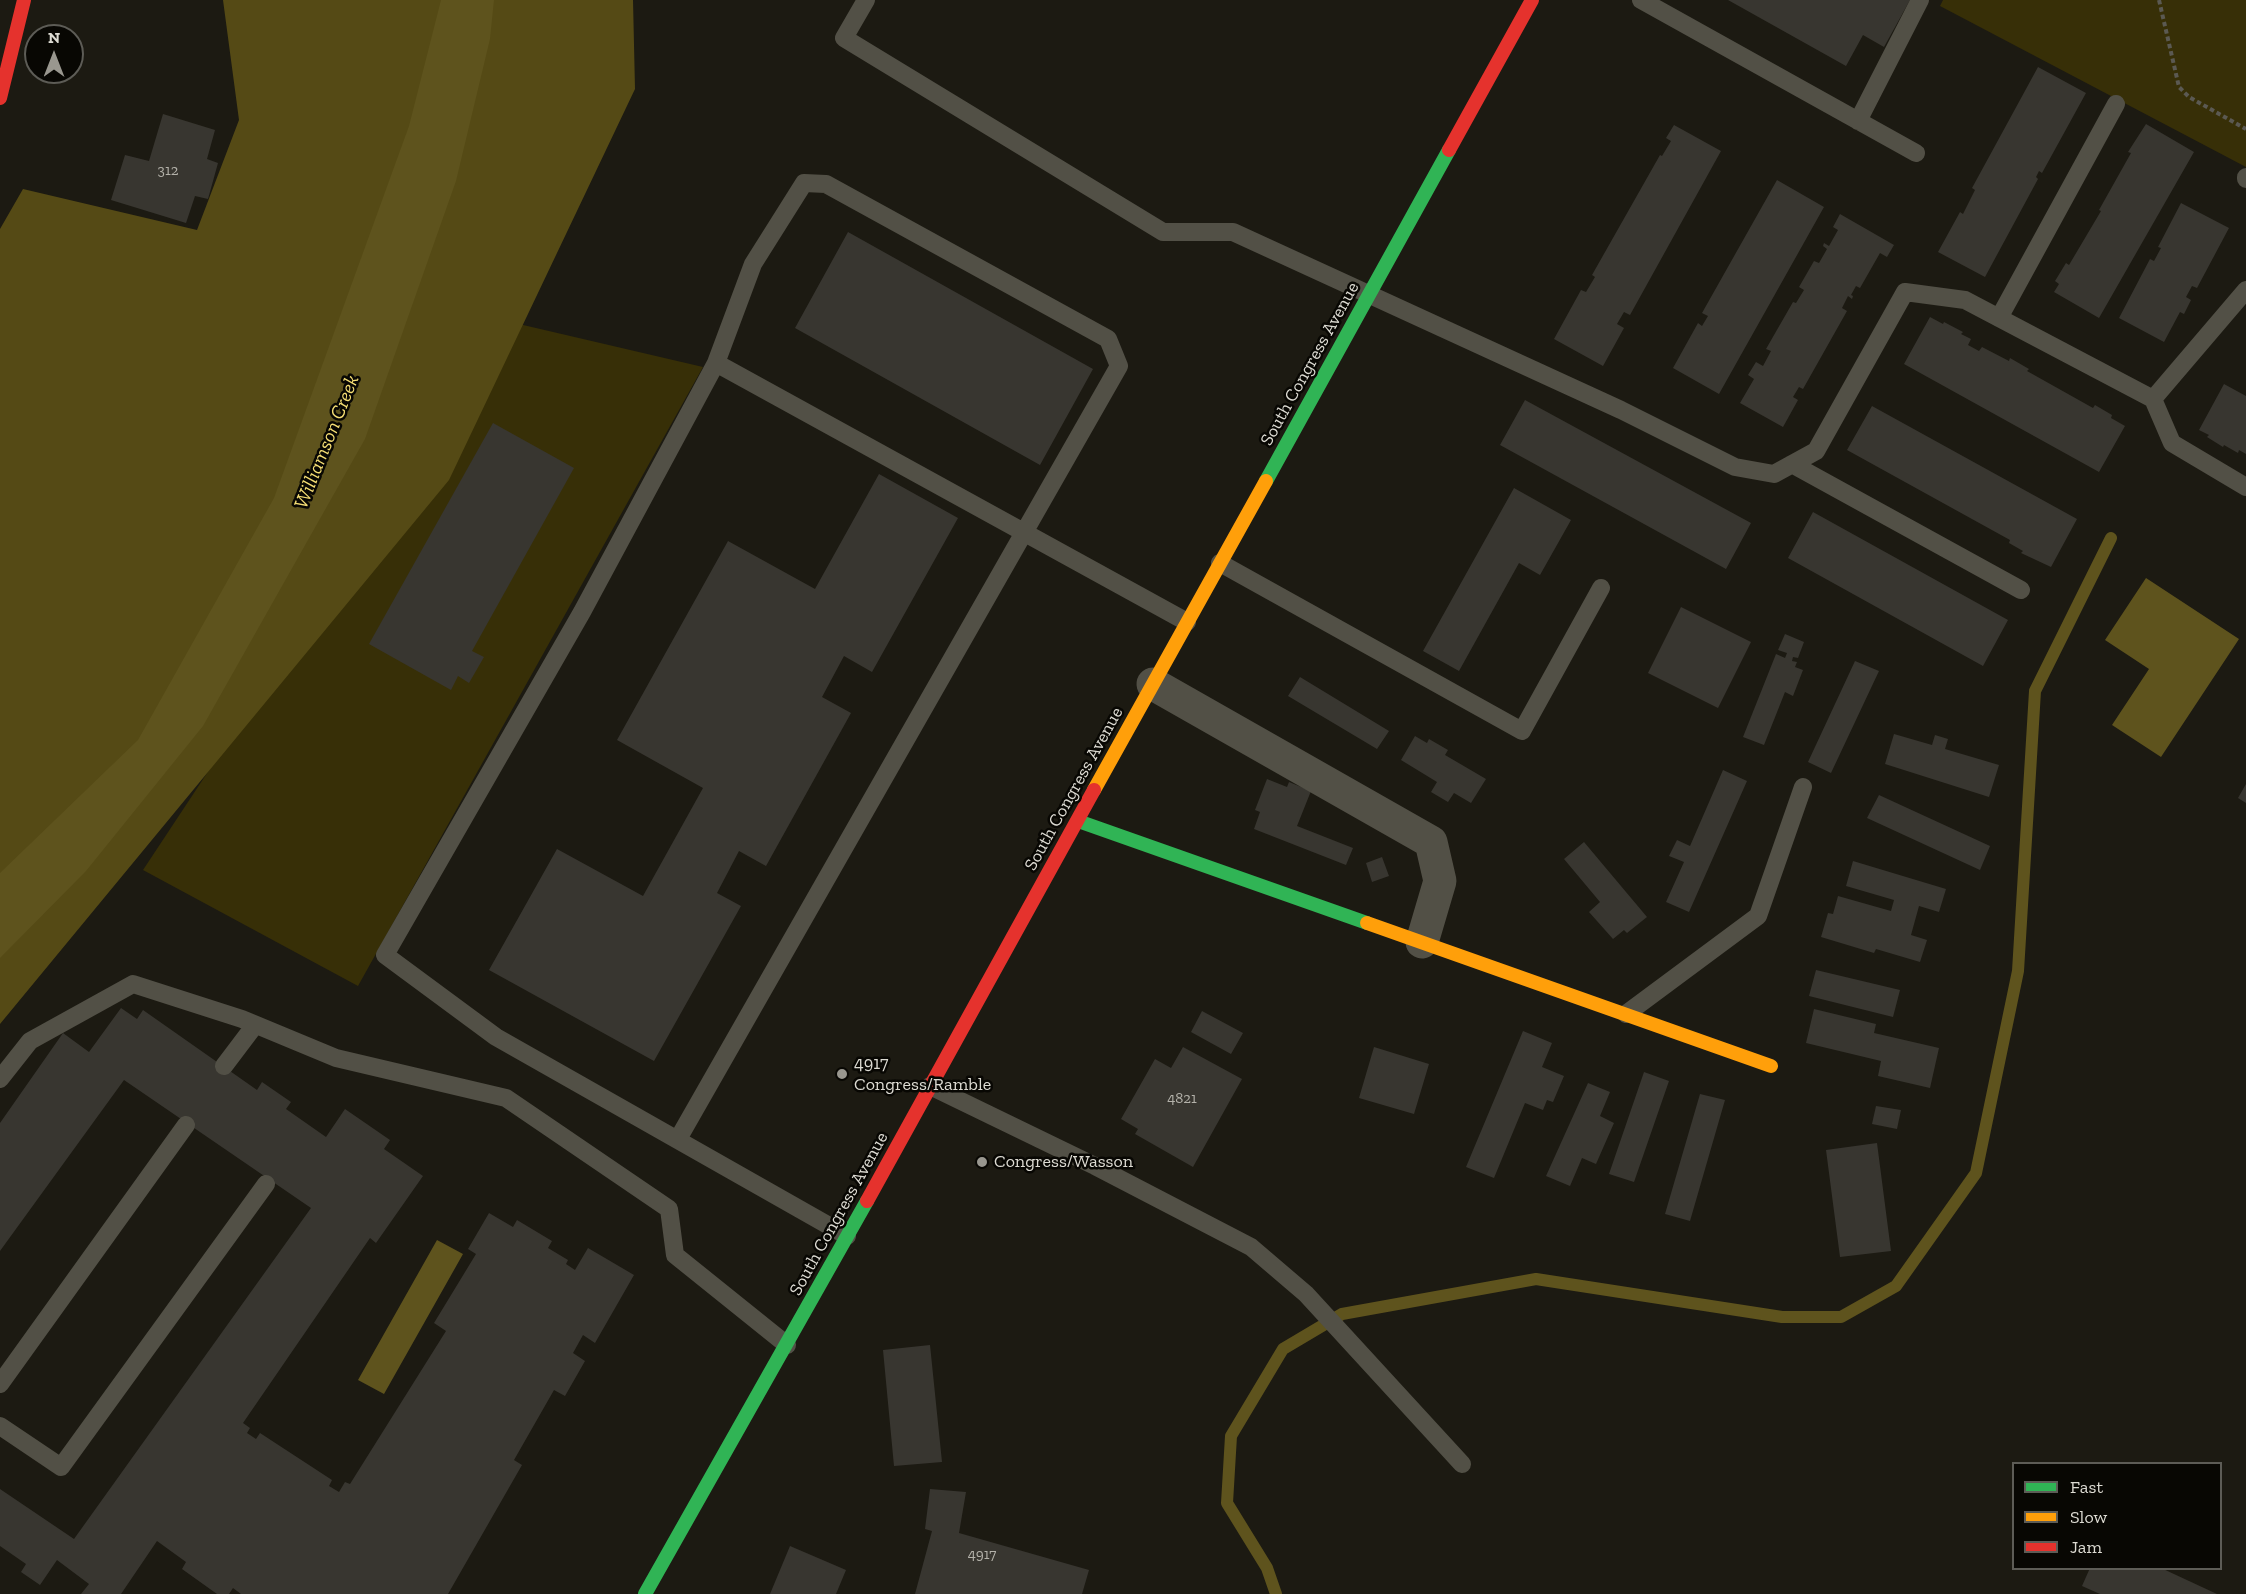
<!DOCTYPE html>
<style>
body{margin:0}
#map{position:relative;width:2246px;height:1594px;overflow:hidden;background:#1c1a12;font-family:"Zilla Slab",serif}
canvas{display:block}
.legend{position:absolute;left:2012px;top:1462px;width:210px;height:108px;box-sizing:border-box;background:#080703;border:2px solid #5d5c56;margin:0;padding:8px 10px;list-style:none;font-size:18px;color:#dddbd3}
.legend li{display:flex;align-items:center;gap:12px;height:30px}
.legend b{width:30px;border:2px solid #5d5c56}
.north{position:absolute;left:24px;top:24px;width:60px;height:60px;box-sizing:border-box;background:#080703;border:2px solid #5d5c56;border-radius:50%;rotate:0deg;font-size:16px;font-weight:700;line-height:24px;text-align:center;color:#dddbd3}
.north::after{content:'';display:block;margin:auto;width:21px;height:27px;background:#99978f;clip-path:polygon(50% 0,100% 100%,50% 72%,0 100%)}
</style>
<div id="map">
<canvas width="2246" height="1594"></canvas>
<ul class="legend">
<li><b style="height:8px;background:#30b455"></b>Fast</li>
<li><b style="height:8px;background:#ff9f0a"></b>Slow</li>
<li><b style="height:8px;background:#e5322d"></b>Jam</li>
</ul>
<div class="north">N</div>
</div>
<script>
const c = document.querySelector('canvas').getContext('2d');
c.lineJoin = 'round';
function paint(path, color) {
  c.fillStyle = color;
  c.fill(path, 'evenodd');
}
function shape(rows) {
  const path = new Path2D();
  for (const r of rows) {
    path.moveTo(r[0], r[1]);
    for (let i = 2; i < r.length; i += 2) path.lineTo(r[i], r[i + 1]);
  }
  return path;
}
function trace(path, color, width, dash) {
  c.strokeStyle = color;
  c.lineWidth = width;
  c.lineCap = dash ? 'butt' : 'round';
  c.setLineDash(dash || []);
  c.stroke(path);
}
function drawText(font, color, halo, rows, align = 'center') {
  c.font = font + ' "Zilla Slab",serif';
  c.lineWidth = 5;
  c.setLineDash([]);
  c.textBaseline = 'middle';
  c.strokeStyle = halo;
  c.fillStyle = color;
  for (const [text, x, y, turn = 0] of rows) {
    c.save();
    c.translate(x, y);
    c.rotate((+turn || 0) * Math.PI / 180);
    c.textAlign = isNaN(turn) ? turn : align;
    if (halo) c.strokeText(text, 0, 0);
    c.fillText(text, 0, 0);
    c.restore();
  }
}
paint(shape([
 [1943,0,2246,0,2246,167,1940,6],
 [506,321,703,367,358,986,143,870]
]), '#372f07');
paint(shape([
 [223,0,633,0,635,89,449,480,0,1024,0,229,23,189,197,230,239,120]
]), '#554a15');
paint(shape([
 [441,0,494,0,490,39,456,181,365,439,203,726,86,871,0,958,0,873,138,740,274,498,409,126],
 [2146,578,2239,639,2161,757,2112,725,2149,669,2105,640],
 [437,1240,463,1254,384,1394,358,1380]
]), '#5e531d');
trace(shape([
 [1276,1594,1267,1568,1227,1503,1231,1436,1283,1349,1342,1314,1536,1279,1782,1317,1841,1317,1896,1286,1976,1173,2018,971,2035,691,2111,538]
]), '#5e531d', 12);
paint(shape([
 [1728,0,1910,0,1884,47,1863,35,1846,66],
 [2038,67,2086,93,2042,173,2039,171,2036,177,2038,179,1985,277,1938,252,1960,212,1963,214,1975,190,1972,188],
 [163,114,215,130,207,159,218,163,208,199,195,196,186,223,111,200,125,155,149,161],
 [2146,124,2194,152,2099,318,2054,292,2059,284,2055,281,2066,263,2069,265,2101,211,2099,210,2131,153,2128,152],
 [1674,125,1721,151,1630,315,1624,312,1617,324,1624,328,1603,366,1554,339,1581,290,1586,292,1595,277,1592,275,1660,155,1662,156,1671,141,1666,138],
 [1777,180,1824,207,1719,394,1673,368,1698,323,1702,326,1708,316,1702,313],
 [2181,203,2229,228,2197,288,2192,286,2186,297,2191,300,2184,314,2180,312,2164,342,2119,318,2150,259,2154,261,2161,248,2158,247],
 [1840,214,1894,245,1887,257,1880,253,1860,288,1856,286,1851,295,1853,296,1852,299,1848,296,1842,308,1847,311,1803,389,1799,387,1793,397,1798,400,1783,427,1740,403,1754,379,1748,375,1756,362,1763,366,1771,351,1766,349,1793,302,1796,303,1804,290,1799,287,1814,261,1819,263,1827,249,1823,246,1824,243,1829,246,1838,230,1833,227],
 [848,232,1093,369,1040,465,795,328],
 [1930,317,1943,324,1944,322,1963,332,1961,334,1971,339,1968,345,1979,351,1982,347,2009,361,2010,358,2029,369,2027,371,2093,408,2095,405,2112,415,2111,418,2125,426,2099,472,1904,364],
 [2224,384,2246,396,2246,454,2239,450,2238,453,2224,445,2223,447,2207,437,2209,435,2199,430],
 [1525,400,1751,523,1726,569,1500,445],
 [1872,406,2077,519,2051,567,2021,553,2023,551,2009,543,2010,540,1847,450],
 [493,423,574,468,472,651,484,657,469,683,458,676,451,690,369,644],
 [879,474,958,518,872,672,844,656,822,697,851,713,766,866,739,851,717,893,741,906,654,1061,489,970,557,849,643,896,703,788,617,740,728,541,815,589],
 [1514,488,1571,520,1540,575,1519,563,1459,671,1423,651],
 [1813,512,2008,620,1983,666,1788,558],
 [1681,607,1751,642,1718,708,1648,673],
 [1785,634,1804,642,1798,658,1793,657,1792,661,1797,662,1795,667,1803,670,1793,696,1785,692,1764,745,1743,737,1776,654,1785,658,1787,653,1778,650],
 [1855,661,1879,671,1831,773,1808,762],
 [1300,677,1389,731,1377,749,1288,696],
 [1894,734,1932,745,1935,735,1948,739,1945,749,1999,765,1989,797,1885,764],
 [1415,736,1427,743,1429,739,1448,750,1445,755,1486,779,1471,803,1454,793,1448,802,1431,792,1437,782,1401,760],
 [1723,770,1747,781,1689,912,1666,902,1684,862,1669,856,1677,840,1690,846],
 [1267,779,1287,787,1289,782,1311,791,1297,826,1353,848,1346,865,1254,829,1260,812,1255,810],
 [2246,784,2246,803,2238,798],
 [1879,795,1990,846,1980,870,1867,818],
 [1584,842,1647,917,1627,933,1624,930,1613,939,1589,912,1600,902,1564,859],
 [1382,857,1389,876,1372,882,1366,863],
 [1853,861,1946,889,1939,912,1919,906,1911,935,1927,940,1920,962,1876,949,1874,953,1821,937,1828,913,1833,914,1838,896,1891,911,1894,900,1846,886],
 [1816,970,1900,990,1893,1017,1809,996],
 [121,1008,137,1019,143,1010,257,1090,262,1082,291,1102,286,1109,326,1137,345,1109,390,1140,384,1149,423,1176,376,1243,370,1238,243,1423,250,1428,247,1433,256,1439,260,1433,332,1480,329,1486,339,1492,345,1482,350,1484,446,1331,434,1323,476,1254,468,1249,489,1213,513,1227,517,1220,552,1241,548,1248,568,1260,566,1264,575,1270,588,1248,634,1275,595,1343,583,1335,573,1353,585,1361,565,1396,554,1390,514,1460,522,1465,448,1594,241,1594,233,1588,229,1594,217,1594,182,1569,186,1562,157,1541,121,1594,81,1594,89,1584,57,1560,40,1585,21,1572,26,1564,0,1546,0,1489,74,1539,311,1208,124,1080,0,1251,0,1123,63,1033,89,1052],
 [1814,1009,1876,1024,1874,1033,1939,1048,1930,1088,1878,1076,1881,1061,1806,1043],
 [1202,1011,1243,1033,1231,1054,1191,1032],
 [1523,1031,1552,1043,1542,1067,1564,1076,1553,1102,1547,1100,1543,1110,1525,1103,1494,1178,1466,1167],
 [1183,1047,1242,1079,1193,1167,1135,1134,1138,1129,1121,1119,1155,1059,1171,1068],
 [1374,1047,1429,1064,1414,1114,1359,1098],
 [1644,1072,1669,1081,1634,1182,1609,1174],
 [1588,1083,1610,1092,1600,1116,1614,1123,1596,1164,1582,1158,1570,1186,1546,1176],
 [1700,1094,1725,1100,1690,1221,1665,1214],
 [1876,1106,1901,1110,1897,1129,1872,1124],
 [1877,1143,1891,1251,1840,1257,1826,1150],
 [930,1345,942,1462,894,1466,883,1350],
 [930,1489,966,1492,959,1533,1089,1570,1082,1594,915,1594,932,1531,925,1529],
 [790,1546,846,1570,836,1594,770,1594],
 [2090,1568,2161,1568,2217,1594,2100,1594,2082,1586]
]), '#383630');
trace(shape([
 [2159,0,2179,87,2189,97,2246,129]
]), '#5b5952', 4, [4.5, 3]);
trace(shape([
 [866,0,844,38,1163,232,1233,232,1621,410,1735,467,1774,474,1816,451,1905,292,1965,300,2153,399,2172,443,2246,487],
 [1641,0,1916,153],
 [1858,121,1920,0],
 [2246,177,2246,179],
 [1999,318,2116,104],
 [2153,399,2246,290],
 [1792,464,2021,590],
 [1220,563,1522,731,1601,588],
 [1626,1014,1758,916,1803,787],
 [224,1066,255,1025],
 [0,1079,30,1041,133,984,242,1019,336,1058,506,1098,669,1209,675,1255,787,1345],
 [930,1086,1095,1166,1251,1247,1306,1294,1462,1464],
 [678,1139,1119,366,1108,339,826,184,804,183,753,264,716,363],
 [847,1236,496,1037,385,955,582,612,716,363,1187,622],
 [0,1384,186,1125],
 [0,1426,61,1467,266,1184]
]), '#525046', 18);
trace(shape([
 [1153,684,1431,842,1440,881,1422,942]
]), '#525046', 33);
trace(shape([
 [1266,481,1449,150],
 [1078,821,1367,923],
 [645,1594,867,1201]
]), '#30b455', 14);
trace(shape([
 [1094,790,1266,481],
 [1367,923,1771,1066]
]), '#ff9f0a', 14);
trace(shape([
 [0,98,24,0],
 [1449,150,1532,0],
 [867,1201,1094,790]
]), '#e5322d', 14);
for (const [x, y, r, color] of [
 [842,1074,6,"#99978f"],
 [982,1162,6,"#99978f"]
]) {
  const dot = new Path2D();
  dot.arc(x, y, r, 0, 2 * Math.PI);
  c.fillStyle = color;
  c.fill(dot);
  trace(dot, '#080703', 2);
}
drawText('15px', '#b4b2aa', null, [
 ["312",168,171],
 ["4821",1182,1099],
 ["4917",982,1555]
]);
drawText('18px', '#dddbd3', '#080703', [
 ["South Congress Avenue",1310,364,-61],
 ["South Congress Avenue",1074,789,-61],
 ["South Congress Avenue",839,1214,-61]
]);
drawText('18px', '#dddbd3', '#080703', [
 ["4917",854,1064],
 ["Congress/Ramble",854,1085],
 ["Congress/Wasson",994,1162]
], 'left');
drawText('italic 20px', '#f5de74', '#080703', [
 ["Williamson Creek",327,442,-68]
]);
</script>
